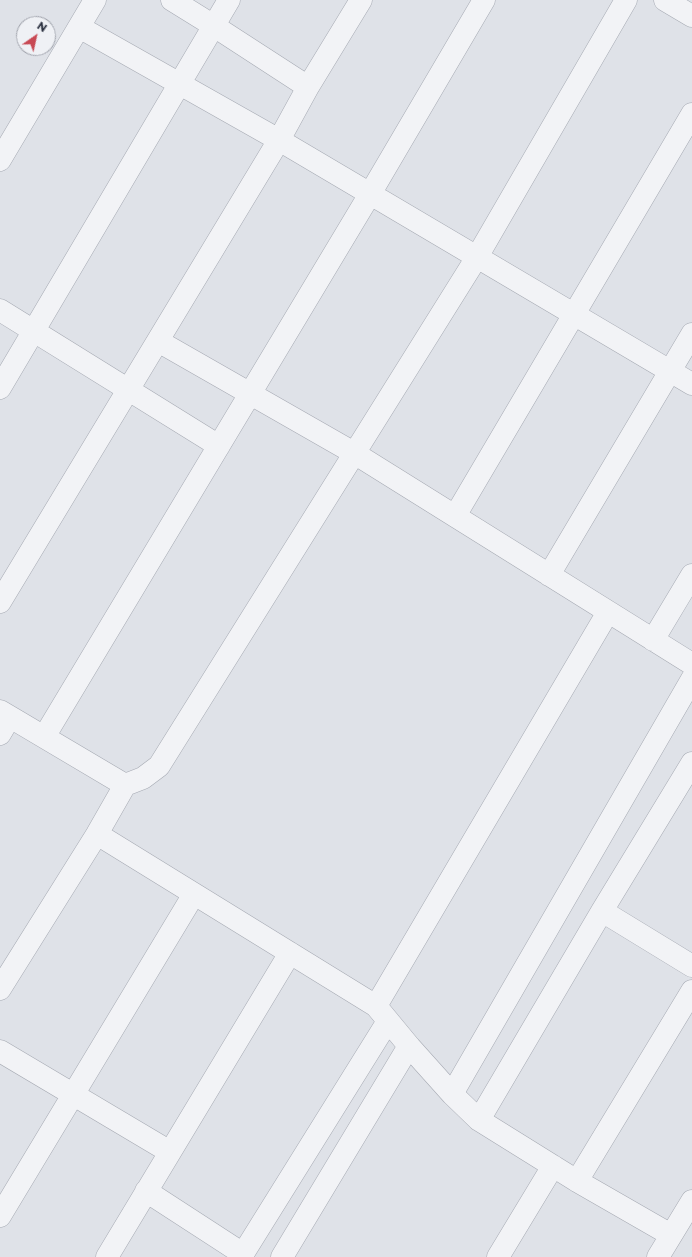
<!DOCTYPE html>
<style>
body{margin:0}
#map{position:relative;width:692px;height:1257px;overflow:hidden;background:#dfe2e8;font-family:Montserrat,sans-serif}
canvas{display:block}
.north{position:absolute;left:16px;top:16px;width:40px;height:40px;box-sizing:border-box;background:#eff1f5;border:1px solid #a0a3ac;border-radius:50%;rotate:34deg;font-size:11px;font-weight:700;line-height:16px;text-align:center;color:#292f3e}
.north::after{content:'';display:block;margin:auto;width:14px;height:18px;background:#c84954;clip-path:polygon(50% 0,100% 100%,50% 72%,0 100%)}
</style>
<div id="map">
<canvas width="692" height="1257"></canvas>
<div class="north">N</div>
</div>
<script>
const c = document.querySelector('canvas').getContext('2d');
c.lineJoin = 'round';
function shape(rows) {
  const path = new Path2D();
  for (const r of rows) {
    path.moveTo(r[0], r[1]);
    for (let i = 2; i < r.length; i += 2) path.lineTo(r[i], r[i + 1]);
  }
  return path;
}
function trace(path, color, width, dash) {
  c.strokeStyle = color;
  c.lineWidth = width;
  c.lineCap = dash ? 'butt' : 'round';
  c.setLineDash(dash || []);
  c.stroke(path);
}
const minor = shape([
 [172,0,214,26,308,87],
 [665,0,692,16],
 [79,27,279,140,692,384],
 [0,160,95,0],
 [0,310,219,446],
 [158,341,354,453,692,664],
 [0,388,229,0],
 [455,516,692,114],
 [549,575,692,334],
 [0,602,279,140,308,87,361,0],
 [653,640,692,575],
 [0,711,125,785],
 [0,734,10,717],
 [44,737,370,194,484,0],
 [97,834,376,1006,409,1046,452,1094,479,1120,577,1181,671,1235],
 [602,911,692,966],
 [0,989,97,834,125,785,143,778,159,766,477,257,626,0],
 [376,1006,608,612],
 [0,1051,170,1152],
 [452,1094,692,679],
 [479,1120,602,911,692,763],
 [577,1181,692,991],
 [146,1191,243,1254],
 [0,1216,194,894],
 [107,1257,290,953],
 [241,1257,388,1021],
 [282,1257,409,1046],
 [498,1257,553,1166],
 [658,1257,692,1201]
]);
trace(minor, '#a5a9b2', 23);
trace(minor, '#f2f3f6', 22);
</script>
